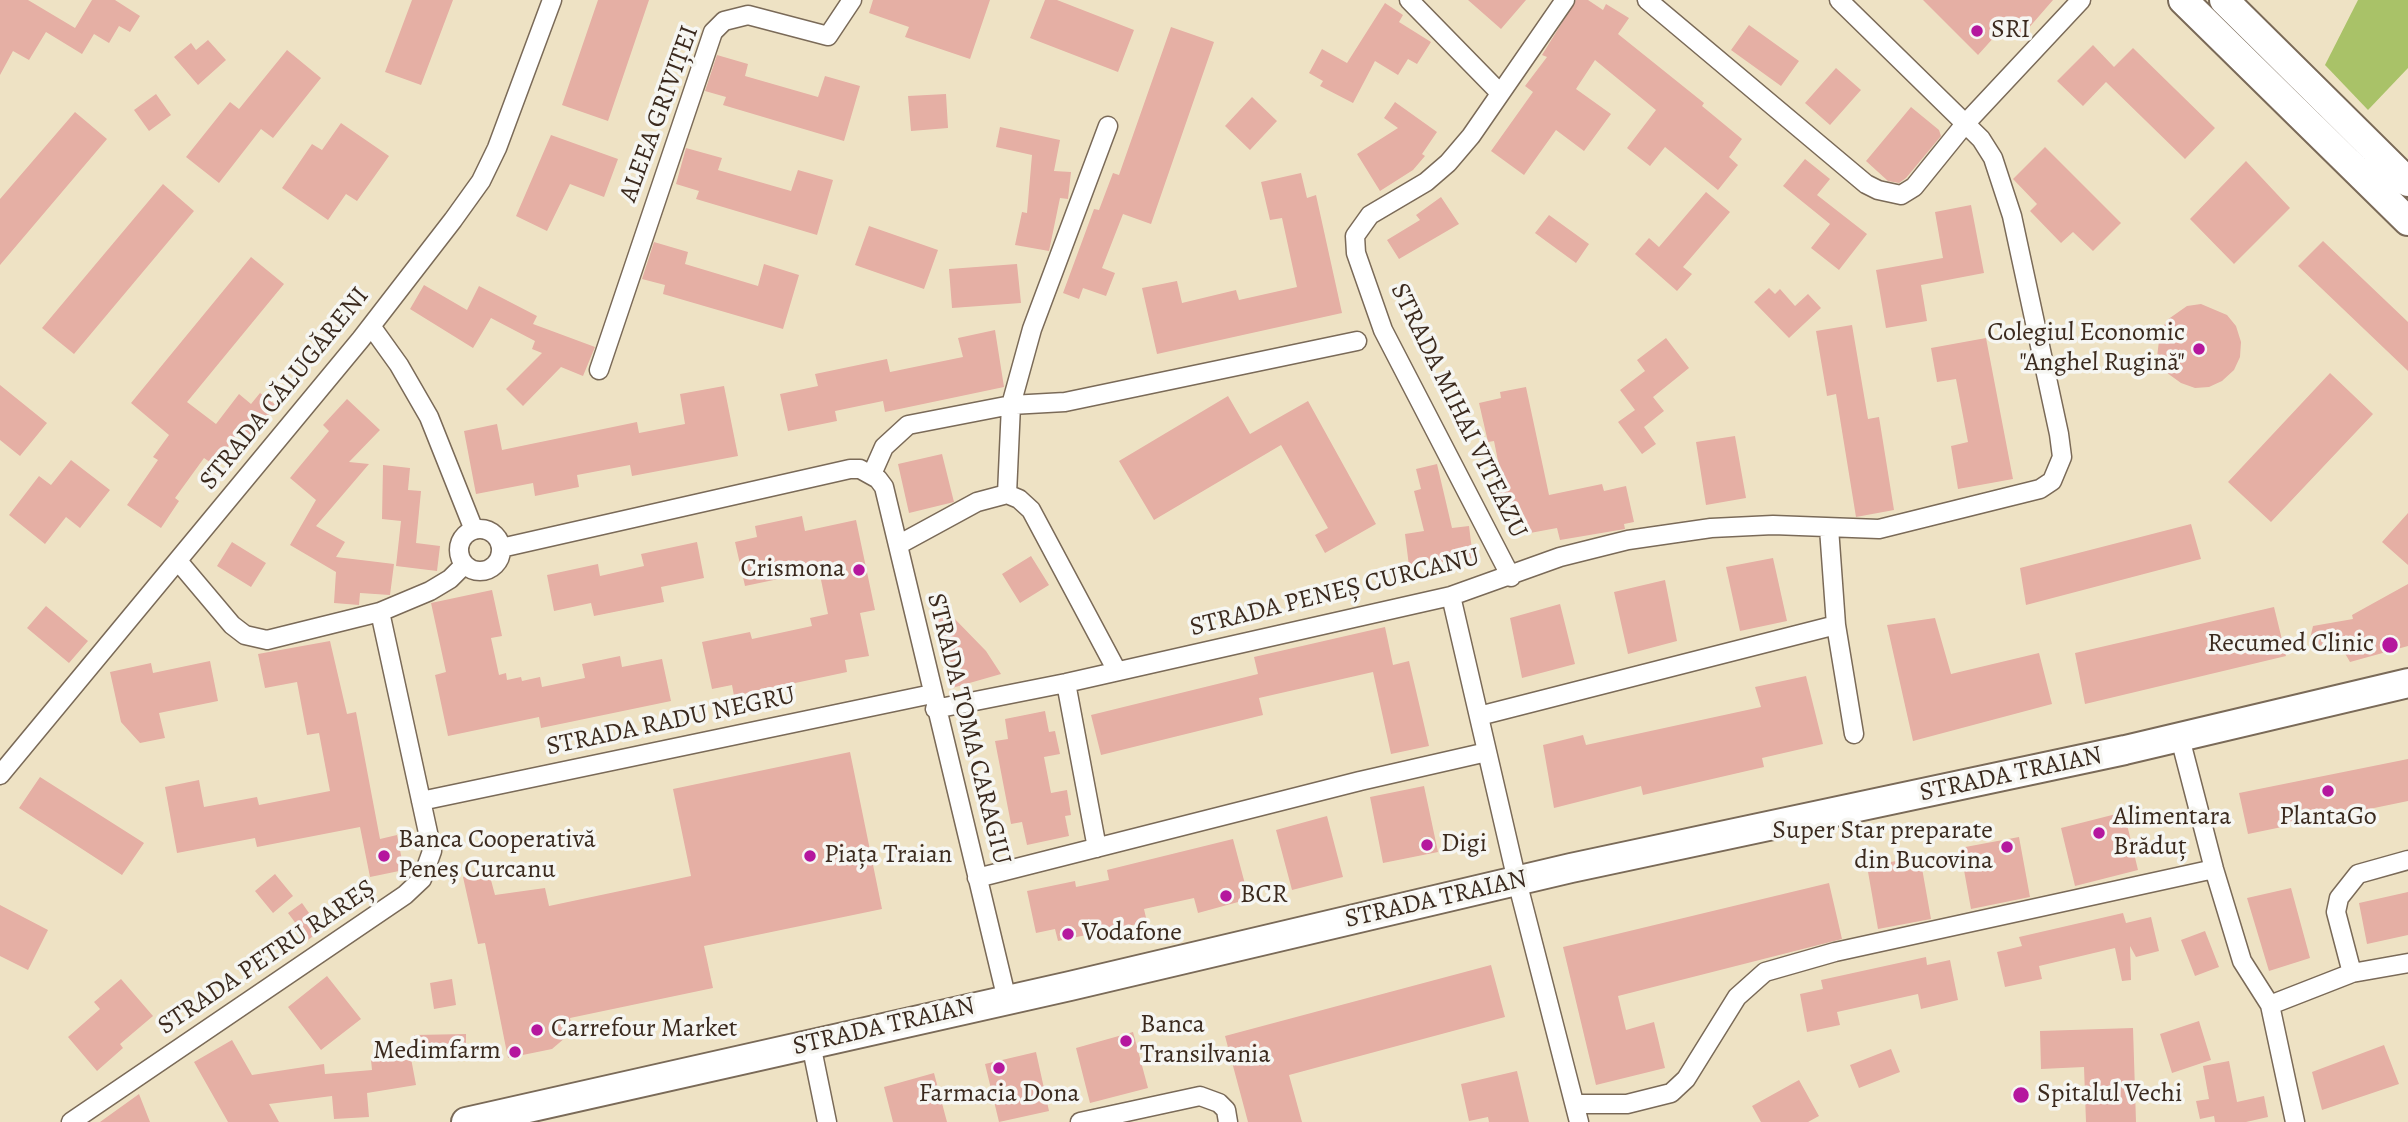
<!DOCTYPE html>
<meta charset="utf-8">
<style>
body{margin:0}
canvas{display:block;background:#eee2c4}
</style>
<canvas width="2408" height="1122"></canvas>
<script>
const c = document.querySelector('canvas').getContext('2d');
c.lineJoin = 'round';
function paint(path, color) {
  c.fillStyle = color;
  c.fill(path, 'evenodd');
}
function shape(rows) {
  const path = new Path2D();
  for (const r of rows) {
    if (r.length === 3) {
      path.moveTo(r[0] + r[2], r[1]);
      path.arc(r[0], r[1], r[2], 0, 2 * Math.PI);
      continue;
    }
    path.moveTo(r[0], r[1]);
    for (let i = 2; i < r.length; i += 2) path.lineTo(r[i], r[i + 1]);
  }
  return path;
}
function trace(path, color, width, dash) {
  c.strokeStyle = color;
  c.lineWidth = width;
  c.lineCap = dash ? 'butt' : 'round';
  c.setLineDash(dash || []);
  c.stroke(path);
}
function drawText(font, color, halo, rows, align = 'center') {
  c.font = font + ' Alegreya,serif';
  c.lineWidth = 7;
  c.setLineDash([]);
  c.textBaseline = 'middle';
  c.strokeStyle = halo;
  c.fillStyle = color;
  for (const [text, x, y, turn = 0] of rows) {
    c.save();
    c.translate(x, y);
    c.rotate((+turn || 0) * Math.PI / 180);
    c.textAlign = isNaN(turn) ? turn : align;
    if (halo) c.strokeText(text, 0, 0);
    c.fillText(text, 0, 0);
    c.restore();
  }
}
paint(shape([
 [2358,0,2408,0,2408,68,2368,110,2325,65]
]), '#a9c268');
paint(shape([
 [0,0,28,0,75,28,92,0,115,0,140,16,130,32,119,26,109,43,94,34,82,54,46,32,29,60,13,51,0,75],
 [412,0,453,0,421,85,385,72],
 [598,0,649,0,608,121,562,105],
 [873,0,990,0,970,59,905,37,909,27,869,13],
 [1045,0,1057,0,1134,30,1118,72,1030,38],
 [1468,0,1526,0,1501,29],
 [1576,0,1588,0,1603,10,1606,4,1629,18,1618,34,1704,103,1702,106,1742,139,1729,157,1738,165,1718,190,1665,147,1650,166,1627,148,1656,110,1595,60,1576,89,1611,114,1584,151,1556,130,1524,175,1491,151,1533,92,1525,86,1547,57,1542,55],
 [1923,0,2053,0,2020,38,2005,25,1978,55],
 [1385,3,1403,15,1399,22,1431,42,1417,64,1408,59,1398,75,1375,61,1353,103,1320,86,1323,81,1309,73,1322,49,1347,63],
 [1749,25,1799,61,1781,86,1731,50],
 [1171,27,1214,42,1151,224,1123,214,1102,268,1115,273,1106,296,1083,288,1079,299,1063,293,1094,209,1099,210,1113,173,1119,175],
 [208,40,226,60,198,85,174,57,191,43,196,50],
 [2093,45,2114,67,2133,48,2215,128,2185,159,2106,82,2083,106,2057,81],
 [287,50,321,78,273,138,261,129,219,183,186,157,230,102,239,109],
 [717,55,748,64,745,76,818,97,825,76,860,86,844,141,723,105,726,97,705,91],
 [1836,68,1861,90,1830,125,1805,103],
 [156,94,171,115,149,131,134,110],
 [946,94,948,128,911,131,908,96],
 [1252,97,1277,121,1250,150,1225,126],
 [1395,102,1437,132,1422,154,1425,156,1413,170,1380,191,1357,154,1398,128,1384,118],
 [1911,107,1939,130,1941,136,1906,178,1899,183,1888,181,1866,161],
 [75,112,107,139,0,265,0,199],
 [341,123,389,156,357,201,346,194,328,220,282,188,312,144,322,150],
 [1000,127,1060,140,1054,171,1071,172,1068,199,1060,198,1049,251,1015,245,1022,212,1027,213,1032,155,996,147],
 [551,135,618,159,604,197,570,184,547,231,516,216],
 [2045,147,2121,223,2093,251,2073,232,2061,243,2030,211,2037,204,2013,179],
 [686,148,722,158,718,170,791,191,798,170,833,180,817,235,696,199,699,191,676,184],
 [1805,159,1830,179,1817,195,1867,234,1839,270,1811,248,1830,224,1783,186],
 [2246,161,2290,208,2234,264,2190,219],
 [1301,173,1307,198,1316,195,1342,313,1157,354,1142,288,1177,281,1182,303,1236,290,1239,300,1297,287,1282,218,1270,220,1261,182],
 [163,184,194,211,74,354,42,328],
 [1706,192,1730,212,1683,267,1692,274,1677,291,1635,254,1649,238,1659,247],
 [1441,197,1459,224,1399,259,1387,240,1420,220,1416,215],
 [1971,205,1984,273,1921,285,1927,321,1886,328,1876,270,1943,258,1935,212],
 [1549,215,1589,244,1576,263,1535,233],
 [869,226,938,250,924,289,855,265],
 [2323,241,2408,322,2408,371,2298,266],
 [654,242,688,252,685,264,758,286,764,264,799,275,783,329,663,294,665,285,642,279],
 [251,257,284,284,187,402,216,424,239,394,251,404,260,393,276,405,251,438,241,430,214,465,204,458,175,498,179,501,161,528,127,505,158,460,153,457,169,435,131,403],
 [1017,264,1021,303,952,308,949,269],
 [424,285,467,310,479,286,537,316,533,324,595,347,583,376,561,367,523,406,506,389,542,353,532,349,535,341,491,318,473,348,410,309],
 [1769,288,1775,294,1780,289,1795,306,1808,294,1821,308,1789,338,1754,302],
 [2201,304,2227,315,2236,326,2241,342,2240,357,2234,370,2222,381,2209,387,2195,388,2181,383,2156,365,2160,333,2167,320,2187,306],
 [1852,325,1868,419,1879,417,1894,510,1856,517,1836,394,1827,396,1816,331],
 [995,330,1004,387,885,412,883,401,835,411,837,421,788,431,780,394,818,386,815,374,887,359,890,372,963,357,958,338],
 [1666,338,1689,368,1653,397,1664,411,1644,427,1656,444,1642,454,1618,422,1635,410,1620,390,1645,371,1637,360],
 [1986,338,2013,479,1958,489,1951,446,1968,442,1956,379,1937,382,1931,348],
 [2330,373,2373,414,2271,522,2228,482],
 [0,385,47,423,20,456,0,440],
 [724,386,738,456,632,476,630,465,577,475,579,487,535,496,533,483,476,494,464,431,497,424,502,450,637,422,639,433,685,424,680,394],
 [1526,387,1549,495,1602,484,1604,491,1626,486,1634,522,1624,524,1625,529,1560,540,1557,528,1530,533,1528,525,1508,529,1505,517,1500,518,1495,493,1504,491,1494,441,1488,442,1479,403,1501,398,1500,392],
 [1228,396,1250,434,1308,401,1376,524,1325,553,1315,535,1328,528,1281,445,1154,520,1119,461],
 [347,399,380,430,349,462,369,464,316,526,345,542,336,557,394,564,390,595,360,593,359,605,334,603,336,572,290,545,316,500,290,478,329,431,323,425],
 [1735,436,1746,498,1706,505,1696,442],
 [942,454,954,502,909,513,898,464],
 [71,460,110,490,80,528,66,517,45,544,9,515,39,476,51,485],
 [1437,464,1452,528,1469,526,1473,558,1409,566,1405,534,1424,531,1414,491,1421,489,1416,469],
 [383,465,410,468,408,490,421,491,416,543,440,546,437,571,396,566,401,521,382,519],
 [2408,513,2408,565,2382,542],
 [802,516,805,531,856,520,875,610,860,613,869,656,845,660,847,672,734,696,732,685,712,689,702,642,750,632,752,639,812,626,810,618,828,614,820,575,813,577,812,572,745,586,735,542,757,537,755,526],
 [2191,524,2201,559,2026,605,2020,568],
 [232,542,266,563,251,587,217,566],
 [697,542,704,578,661,587,664,602,594,616,591,603,554,611,547,575,598,564,600,576,644,566,641,554],
 [1031,556,1049,585,1020,603,1002,574],
 [1773,558,1787,621,1740,631,1726,567],
 [1665,580,1677,641,1628,654,1614,592],
 [2408,584,2408,646,2350,662,2343,650,2309,643,2313,626,2353,619,2352,615],
 [492,590,502,636,491,638,499,675,506,673,507,680,521,677,522,681,540,677,542,687,585,678,582,664,620,656,622,667,662,659,671,701,541,728,539,717,448,736,435,675,446,672,431,603],
 [1560,604,1575,664,1522,678,1510,618],
 [46,606,88,641,69,663,27,628],
 [2274,607,2286,656,2085,704,2075,653],
 [950,614,986,651,1001,674,952,688,935,619],
 [1935,618,1951,674,2039,653,2052,704,1913,741,1887,625],
 [1385,627,1393,665,1409,661,1429,746,1391,754,1373,672,1259,698,1263,715,1101,755,1091,715,1258,674,1254,657],
 [330,641,347,714,356,712,380,839,397,835,404,870,370,877,360,827,257,847,255,838,177,853,165,787,199,780,204,807,257,797,259,805,330,791,319,733,307,735,297,682,265,688,258,654],
 [210,661,218,701,159,713,165,738,140,743,121,722,110,672,151,663,153,673],
 [1806,676,1823,744,1762,758,1764,767,1643,795,1641,786,1554,808,1543,745,1583,735,1586,745,1761,707,1755,687],
 [1045,711,1049,732,1055,731,1060,754,1044,757,1051,793,1067,790,1071,815,1065,816,1069,836,1027,845,1022,822,1011,824,995,741,1008,739,1005,719],
 [850,752,882,909,704,946,713,988,570,1018,572,1032,552,1049,508,1058,485,943,478,944,463,877,488,869,495,895,545,888,549,906,691,876,673,789],
 [2408,759,2408,801,2248,834,2239,793],
 [40,777,144,843,122,875,19,808],
 [1424,786,1438,852,1383,863,1370,797],
 [2124,812,2138,870,2075,886,2061,828],
 [1327,816,1343,877,1292,890,1276,830],
 [2019,837,2030,897,1971,909,1960,848],
 [1233,839,1249,899,1198,913,1194,898,1144,909,1147,922,1058,941,1055,929,1036,933,1027,891,1075,881,1076,887,1109,880,1107,870],
 [1920,857,1931,919,1878,929,1867,866],
 [275,874,293,896,273,913,255,891],
 [1829,883,1842,939,1618,996,1626,1030,1654,1022,1665,1068,1596,1085,1563,947],
 [2291,888,2310,958,2269,971,2247,898],
 [2408,892,2408,935,2367,944,2359,903],
 [302,903,321,930,308,940,288,913],
 [0,905,48,930,28,970,0,956],
 [2123,913,2126,923,2151,917,2159,951,2136,957,2130,946,2131,980,2122,981,2115,948,2039,966,2042,979,2005,987,1997,952,2022,946,2019,937],
 [2205,931,2219,967,2195,976,2181,940],
 [1926,957,1927,965,1950,960,1958,1000,1921,1009,1918,994,1837,1012,1840,1025,1807,1032,1800,994,1823,989,1821,980],
 [1491,965,1505,1017,1289,1075,1302,1122,1248,1122,1225,1036],
 [327,976,361,1019,321,1050,288,1007],
 [121,979,153,1016,120,1044,123,1048,97,1071,68,1037,100,1009,94,1002],
 [452,979,456,1005,434,1009,430,983],
 [2199,1021,2211,1060,2172,1073,2160,1034],
 [2133,1028,2136,1122,2086,1122,2084,1067,2041,1069,2040,1031],
 [1133,1032,1148,1088,1090,1103,1076,1048],
 [466,1034,466,1056,414,1057,414,1035],
 [232,1040,252,1075,324,1064,325,1074,372,1070,371,1060,410,1053,416,1085,367,1093,369,1117,334,1119,332,1096,269,1104,279,1122,228,1122,194,1062],
 [2384,1045,2399,1084,2322,1110,2312,1072],
 [1891,1049,1900,1072,1859,1088,1850,1065],
 [1036,1052,1049,1111,999,1122,985,1064],
 [2229,1061,2237,1102,2264,1096,2268,1117,2246,1122,2215,1122,2214,1116,2200,1119,2196,1101,2209,1099,2203,1066],
 [1517,1071,1529,1122,1489,1122,1488,1117,1469,1121,1461,1084],
 [934,1073,947,1122,893,1122,884,1087],
 [1799,1080,1819,1116,1808,1122,1761,1122,1752,1106],
 [139,1094,150,1122,100,1122]
]), '#e5afa4');
const street = shape([
 [1409,0,1500,93],
 [1647,0,1866,184,1878,190,1901,195,1914,187,1965,124,2081,0],
 [371,326,399,365,429,417,474,530],
 [599,370,713,32,724,21,748,15,828,36,852,0],
 [872,474,884,447,908,425,1011,405,1065,402,1357,341],
 [1007,494,1011,405,1032,329,1108,126],
 [1829,528,1836,625,1854,734],
 [480,550,21],
 [898,545,977,502,1007,494,1019,499,1031,510,1117,671],
 [501,548,850,469,860,469,878,479,884,487,1007,1000],
 [178,561,232,625,245,635,267,640,380,612,430,591,450,579,464,565],
 [1511,577,1383,330,1356,253,1355,236,1370,215,1426,182,1448,163,1471,136,1565,0],
 [1451,596,1517,881,1579,1122],
 [1066,683,1097,848],
 [935,709,1066,683,1451,596,1560,557,1628,540,1711,528,1773,525,1879,529,2040,489,2052,481,2062,457,2059,434,2012,216,1993,158,1981,139,1839,0],
 [1479,716,1836,625],
 [2180,738,2214,869,2242,961,2270,1005,2295,1122],
 [0,775,361,339,453,220,481,181,497,148,552,0],
 [421,801,932,694],
 [977,878,1360,781,1487,752],
 [2352,973,2336,912,2339,898,2358,874,2408,860],
 [2270,1005,2352,973,2408,963],
 [811,1044,827,1122],
 [1576,1104,1627,1104,1671,1093,1686,1079,1737,997,1765,972,1835,952,2214,869],
 [71,1122,405,895,422,879,432,851,380,612],
 [1080,1122,1200,1096,1219,1103,1226,1110,1228,1122]
]);
const primary = shape([
 [2183,0,2408,221],
 [2224,0,2408,182],
 [466,1122,1070,986,1571,868,2125,750,2408,683]
]);
trace(street, '#7a6a58', 21);
trace(primary, '#7a6a58', 32);
trace(street, '#fff', 18);
trace(primary, '#fff', 28);
for (const [x, y, r, color] of [
 [1977,31,7,"#b5179e"],
 [2199,349,7,"#b5179e"],
 [859,570,7,"#b5179e"],
 [2390,645,9,"#b5179e"],
 [2328,791,7,"#b5179e"],
 [2099,833,7,"#b5179e"],
 [1427,845,7,"#b5179e"],
 [2007,847,7,"#b5179e"],
 [384,856,7,"#b5179e"],
 [810,856,7,"#b5179e"],
 [1226,896,7,"#b5179e"],
 [1068,934,7,"#b5179e"],
 [537,1030,7,"#b5179e"],
 [1126,1041,7,"#b5179e"],
 [515,1052,7,"#b5179e"],
 [999,1068,7,"#b5179e"],
 [2021,1095,9,"#b5179e"]
]) {
  const dot = new Path2D();
  dot.arc(x, y, r, 0, 2 * Math.PI);
  c.fillStyle = color;
  c.fill(dot);
  trace(dot, '#f6f6f2', 2.5);
}
drawText('26px', '#3b2a1e', '#f6f6f2', [
 ["SRI",1991,31],
 ["Colegiul Economic",2185,334,"right"],
 ["\"Anghel Rugină\"",2185,364,"right"],
 ["Crismona",845,570,"right"],
 ["Recumed Clinic",2374,645,"right"],
 ["Alimentara",2113,818],
 ["Brăduț",2113,848],
 ["PlantaGo",2328,818,"center"],
 ["Super Star preparate",1993,832,"right"],
 ["din Bucovina",1993,862,"right"],
 ["Banca Cooperativă",398,841],
 ["Peneș Curcanu",398,871],
 ["Digi",1441,845],
 ["Piața Traian",824,856],
 ["BCR",1240,896],
 ["Vodafone",1082,934],
 ["Banca",1140,1026],
 ["Transilvania",1140,1056],
 ["Carrefour Market",551,1030],
 ["Medimfarm",501,1052,"right"],
 ["Farmacia Dona",999,1095,"center"],
 ["Spitalul Vechi",2037,1095]
], 'left');
drawText('26px', '#3b2a1e', '#f6f6f2', [
 ["ALEEA GRIVIȚEI",660,114,-70],
 ["STRADA CĂLUGĂRENI",285,389,-51],
 ["STRADA MIHAI VITEAZU",1458,411,64],
 ["STRADA PENEȘ CURCANU",1335,593,-14],
 ["STRADA RADU NEGRU",671,722,-12],
 ["STRADA TOMA CARAGIU",968,729,76],
 ["STRADA TRAIAN",2011,775,-12],
 ["STRADA TRAIAN",1436,900,-13],
 ["STRADA PETRU RAREȘ",267,958,-34],
 ["STRADA TRAIAN",884,1027,-13]
]);
</script>
